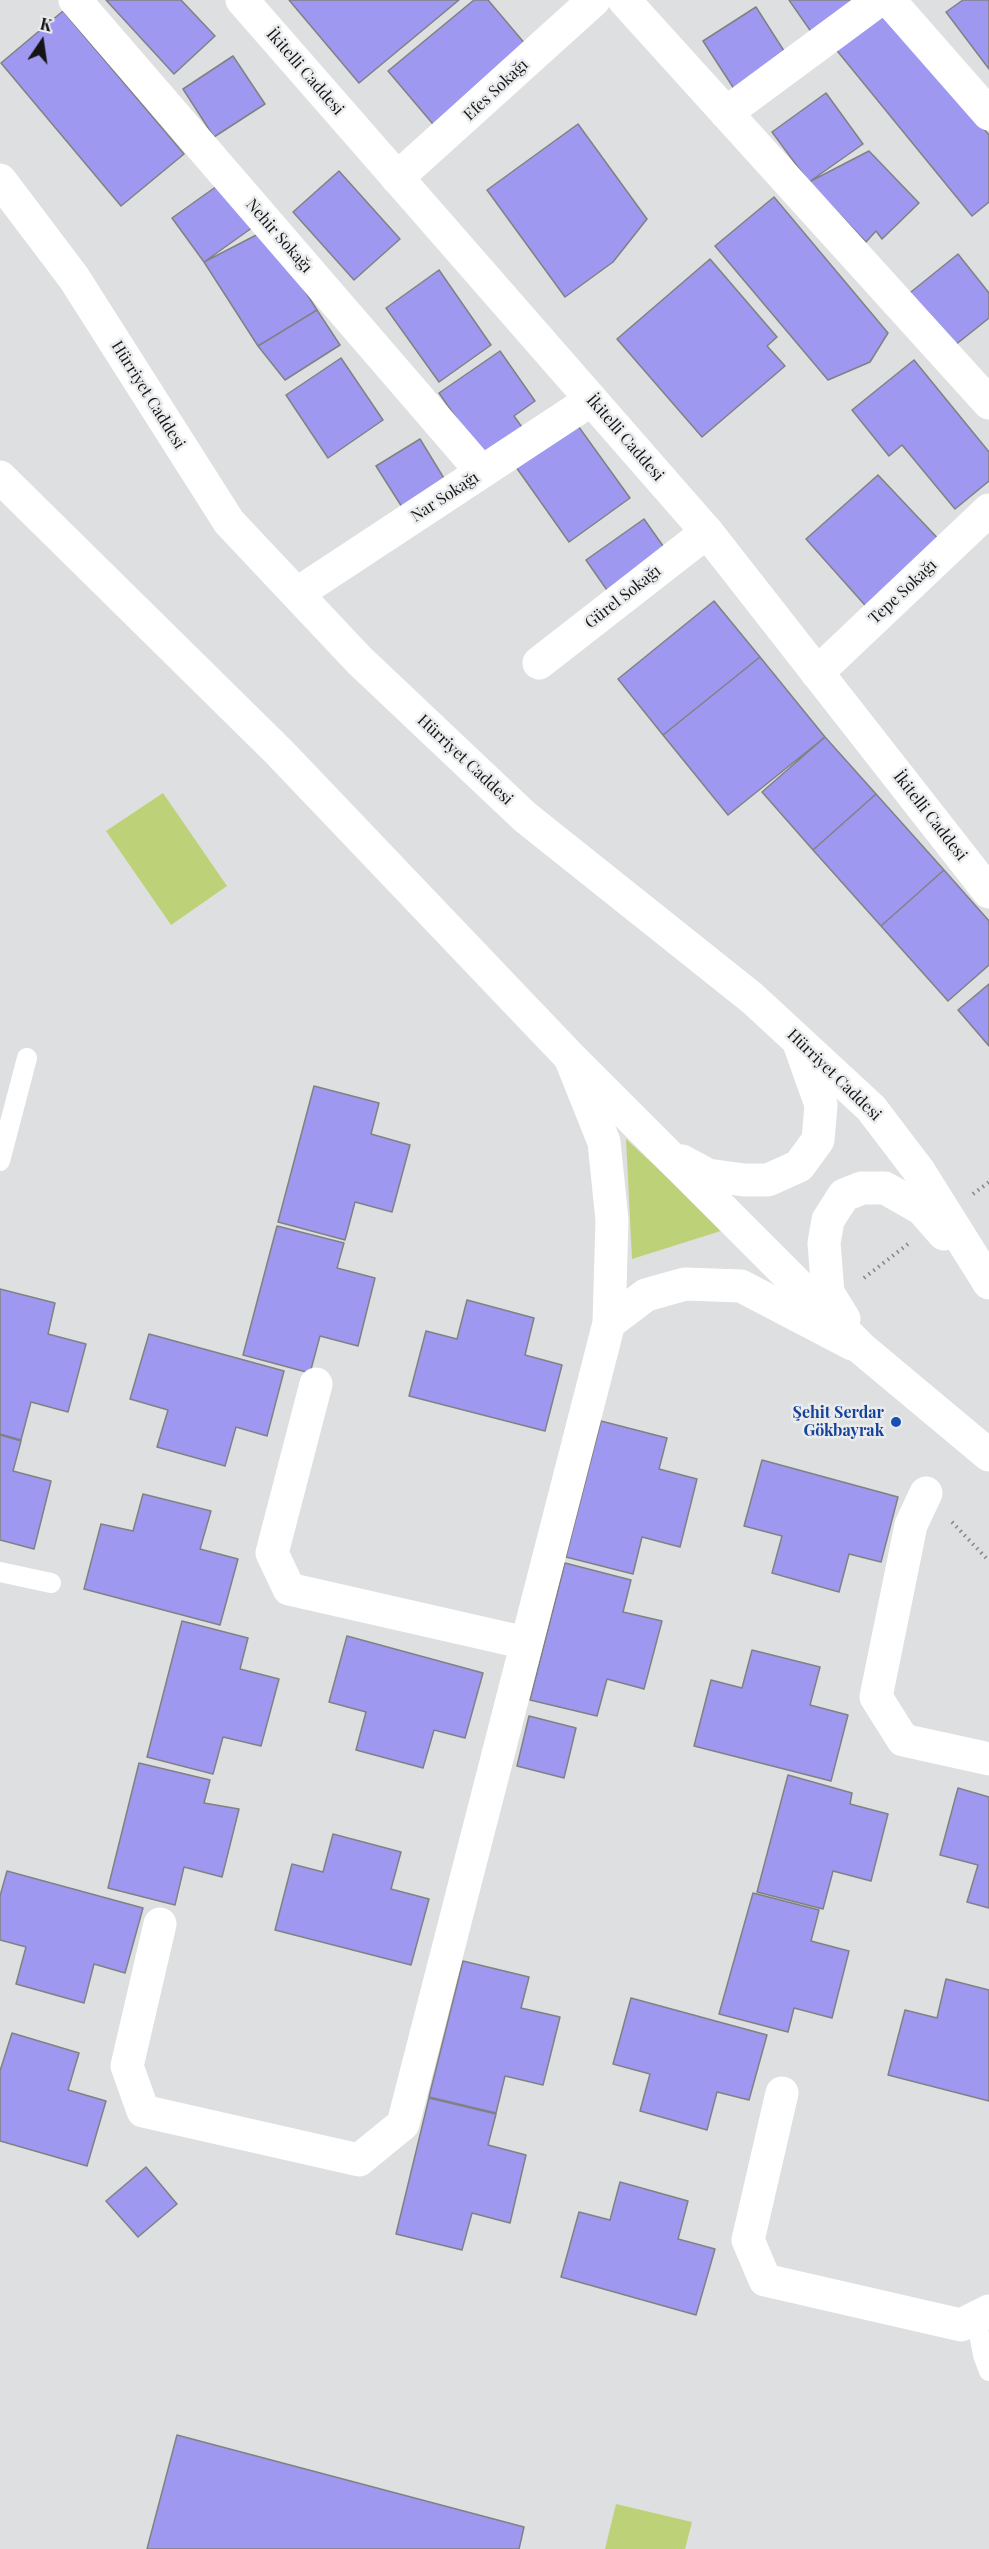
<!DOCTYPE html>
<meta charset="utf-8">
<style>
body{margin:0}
#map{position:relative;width:989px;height:2549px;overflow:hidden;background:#dedfe0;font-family:"Playfair Display",serif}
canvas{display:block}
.north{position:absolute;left:12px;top:12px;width:60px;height:60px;-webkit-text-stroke:4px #ebeced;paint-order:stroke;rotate:13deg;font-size:16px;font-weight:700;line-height:24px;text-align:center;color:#151516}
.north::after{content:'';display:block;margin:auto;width:21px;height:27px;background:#151516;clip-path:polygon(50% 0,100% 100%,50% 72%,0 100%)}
</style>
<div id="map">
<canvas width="989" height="2549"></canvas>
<div class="north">K</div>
</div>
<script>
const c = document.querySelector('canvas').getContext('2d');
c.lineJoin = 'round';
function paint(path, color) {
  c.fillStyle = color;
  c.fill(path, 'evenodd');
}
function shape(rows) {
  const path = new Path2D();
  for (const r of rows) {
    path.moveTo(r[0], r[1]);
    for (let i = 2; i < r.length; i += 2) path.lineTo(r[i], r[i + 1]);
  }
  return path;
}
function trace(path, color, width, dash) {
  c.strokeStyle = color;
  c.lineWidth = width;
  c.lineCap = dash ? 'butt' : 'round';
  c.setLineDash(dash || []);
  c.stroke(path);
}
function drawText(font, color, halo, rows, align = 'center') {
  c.font = font + ' "Playfair Display",serif';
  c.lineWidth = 5;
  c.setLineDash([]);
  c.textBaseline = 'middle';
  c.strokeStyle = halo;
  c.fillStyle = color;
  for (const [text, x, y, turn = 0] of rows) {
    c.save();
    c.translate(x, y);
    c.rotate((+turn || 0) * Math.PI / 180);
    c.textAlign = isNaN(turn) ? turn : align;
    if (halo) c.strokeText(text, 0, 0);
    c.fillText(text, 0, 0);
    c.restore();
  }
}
paint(shape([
 [163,793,227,886,171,925,106,831],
 [626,1139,724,1230,632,1259],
 [616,2504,692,2522,685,2549,605,2549]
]), '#bdd278');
const building = shape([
 [106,0,181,0,215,36,174,74,106,0],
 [289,0,459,0,359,83,289,0],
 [474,0,488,0,532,52,438,130,388,71,474,0],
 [789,0,860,0,812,33,789,0],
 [963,0,989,0,989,69,946,12,963,0],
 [756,7,793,65,740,98,703,41,756,7],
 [883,7,989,135,989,202,972,216,834,47,883,7],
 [63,11,184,154,121,206,1,63,63,11],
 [233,56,265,104,214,137,183,89,233,56],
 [826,93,863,144,809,182,772,132,826,93],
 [578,124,647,219,613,262,565,297,487,190,578,124],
 [869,151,919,203,882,239,876,231,866,242,809,182,869,151],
 [339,171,400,239,354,280,293,212,339,171],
 [224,181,256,225,204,262,172,218,224,181],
 [774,197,888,333,870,362,828,380,715,246,774,197],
 [266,230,317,310,258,346,204,262,266,230],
 [958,254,989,293,989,318,949,350,906,296,958,254],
 [710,259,777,337,767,346,785,366,702,437,617,339,710,259],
 [439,270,491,345,439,382,386,308,439,270],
 [317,310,340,345,285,380,258,346,317,310],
 [500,351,535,401,514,416,529,437,488,464,439,393,500,351],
 [341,358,383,420,328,458,286,395,341,358],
 [914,360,989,452,989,481,955,509,902,445,889,456,852,410,914,360],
 [576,423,630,498,569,542,516,467,576,423],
 [420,439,445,480,402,507,376,466,420,439],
 [878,475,945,546,872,613,806,539,878,475],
 [644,519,668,553,609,593,586,560,644,519],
 [714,601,760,657,663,735,618,679,714,601],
 [760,657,825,737,728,815,663,735,760,657],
 [825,737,876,794,813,850,762,792,825,737],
 [876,794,944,870,881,926,813,850,876,794],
 [944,870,989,921,989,965,948,1001,881,926,944,870],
 [989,984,989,1046,958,1010,989,984],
 [314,1086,379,1103,371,1134,410,1145,392,1212,355,1202,345,1240,278,1222,314,1086],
 [277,1226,344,1243,337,1268,375,1278,358,1346,320,1336,310,1373,243,1355,277,1226],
 [0,1289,55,1303,48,1334,86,1344,68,1412,31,1402,21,1440,0,1434,0,1289],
 [467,1300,534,1318,525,1355,562,1365,545,1431,409,1396,426,1331,457,1339,467,1300],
 [149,1334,284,1371,267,1436,236,1427,225,1466,157,1447,168,1410,130,1399,149,1334],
 [601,1421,667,1438,659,1469,697,1479,680,1547,642,1537,633,1574,566,1557,601,1421],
 [0,1435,21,1441,13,1471,51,1481,34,1549,0,1540,0,1435],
 [762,1460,898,1497,881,1562,849,1554,839,1592,772,1573,782,1536,744,1526,762,1460],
 [143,1494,211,1511,200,1549,238,1559,220,1625,84,1589,101,1524,133,1531,143,1494],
 [565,1563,631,1580,623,1612,662,1621,644,1689,607,1679,597,1716,530,1700,565,1563],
 [182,1621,248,1638,240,1669,279,1679,261,1746,223,1737,213,1774,147,1757,182,1621],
 [347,1636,483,1673,465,1738,434,1730,423,1768,356,1750,366,1712,329,1702,347,1636],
 [752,1650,820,1667,810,1705,848,1715,831,1781,694,1746,711,1680,742,1688,752,1650],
 [529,1716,576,1728,564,1778,517,1766,529,1716],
 [139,1763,210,1780,204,1803,239,1809,222,1877,184,1867,175,1905,108,1888,139,1763],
 [788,1775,852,1793,850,1804,888,1814,871,1881,833,1871,823,1909,757,1892,788,1775],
 [958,1788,989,1797,989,1908,967,1902,978,1865,940,1855,958,1788],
 [333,1834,401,1852,391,1889,429,1899,411,1965,275,1930,292,1864,323,1872,333,1834],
 [7,1871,143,1908,125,1973,94,1964,84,2003,16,1984,26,1947,0,1940,0,1896,7,1871],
 [753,1893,819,1910,811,1941,849,1951,832,2018,794,2008,788,2032,719,2014,753,1893],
 [463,1961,529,1977,521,2008,560,2017,543,2085,505,2076,496,2113,429,2097,463,1961],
 [946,1979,989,1990,989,2101,888,2075,905,2010,937,2018,946,1979],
 [631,1998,767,2035,749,2100,717,2092,707,2130,640,2111,650,2074,613,2064,631,1998],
 [12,2033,79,2053,68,2090,106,2101,87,2166,0,2141,0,2071,12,2033],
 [429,2098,496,2114,488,2145,526,2155,510,2223,472,2213,462,2250,396,2234,429,2098],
 [146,2167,177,2204,138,2237,106,2201,146,2167],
 [620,2182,688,2201,678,2239,715,2249,696,2315,561,2277,579,2212,610,2220,620,2182],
 [177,2435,524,2527,519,2549,147,2549,177,2435]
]);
paint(building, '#9e98f1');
trace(building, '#818183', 1.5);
trace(shape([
 [973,1194,989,1182],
 [864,1278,908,1244],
 [952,1522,989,1561]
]), '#848586', 4, [1.5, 4.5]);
trace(shape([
 [0,1161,27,1058],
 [0,1572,51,1583],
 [976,2318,983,2355,989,2371]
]), '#fff', 20);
trace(shape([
 [75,0,482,472],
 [624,0,989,403],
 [889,0,989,114],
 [726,113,879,0],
 [397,178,594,0],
 [298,593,591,400],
 [539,663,707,532],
 [817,673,989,510],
 [609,1323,646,1295,685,1284,741,1286,852,1344],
 [316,1384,272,1553,289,1589,526,1643],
 [926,1493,911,1525,876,1697,903,1740,989,1759],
 [160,1924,127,2066,143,2111,359,2160,403,2124,609,1323,612,1220,604,1142,570,1057],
 [782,2093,748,2240,765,2280,961,2325,989,2311]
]), '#fff', 33);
trace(shape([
 [242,0,707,532,989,892]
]), '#fff', 33);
trace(shape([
 [0,180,74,278,229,522,359,660,525,817,752,998,871,1108,919,1171,989,1283],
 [0,477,279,752,570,1057,862,1349,989,1455],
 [682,1161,708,1175,744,1180,768,1180,799,1166,818,1140,821,1105,799,1043],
 [844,1319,828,1293,824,1243,828,1220,844,1195,862,1188,885,1188,922,1209,944,1234]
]), '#fff', 33);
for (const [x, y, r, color] of [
 [896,1422,6,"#1a4fb4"]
]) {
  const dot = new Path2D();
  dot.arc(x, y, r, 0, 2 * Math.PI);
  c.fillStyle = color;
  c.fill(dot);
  trace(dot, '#ebeced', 2);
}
drawText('16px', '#151516', '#ebeced', [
 ["İkitelli Caddesi",305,72,49],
 ["Efes Sokağı",496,90,-43],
 ["Nehir Sokağı",279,236,49],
 ["Hürriyet Caddesi",148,395,58],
 ["İkitelli Caddesi",625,438,49],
 ["Nar Sokağı",445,497,-33],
 ["Tepe Sokağı",903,592,-43],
 ["Gürel Sokağı",623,597,-38],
 ["Hürriyet Caddesi",465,760,43],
 ["İkitelli Caddesi",930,816,52],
 ["Hürriyet Caddesi",834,1075,44]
]);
drawText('bold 16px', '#164399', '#ebeced', [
 ["Şehit Serdar",884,1413],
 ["Gökbayrak",884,1431]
], 'right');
</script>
